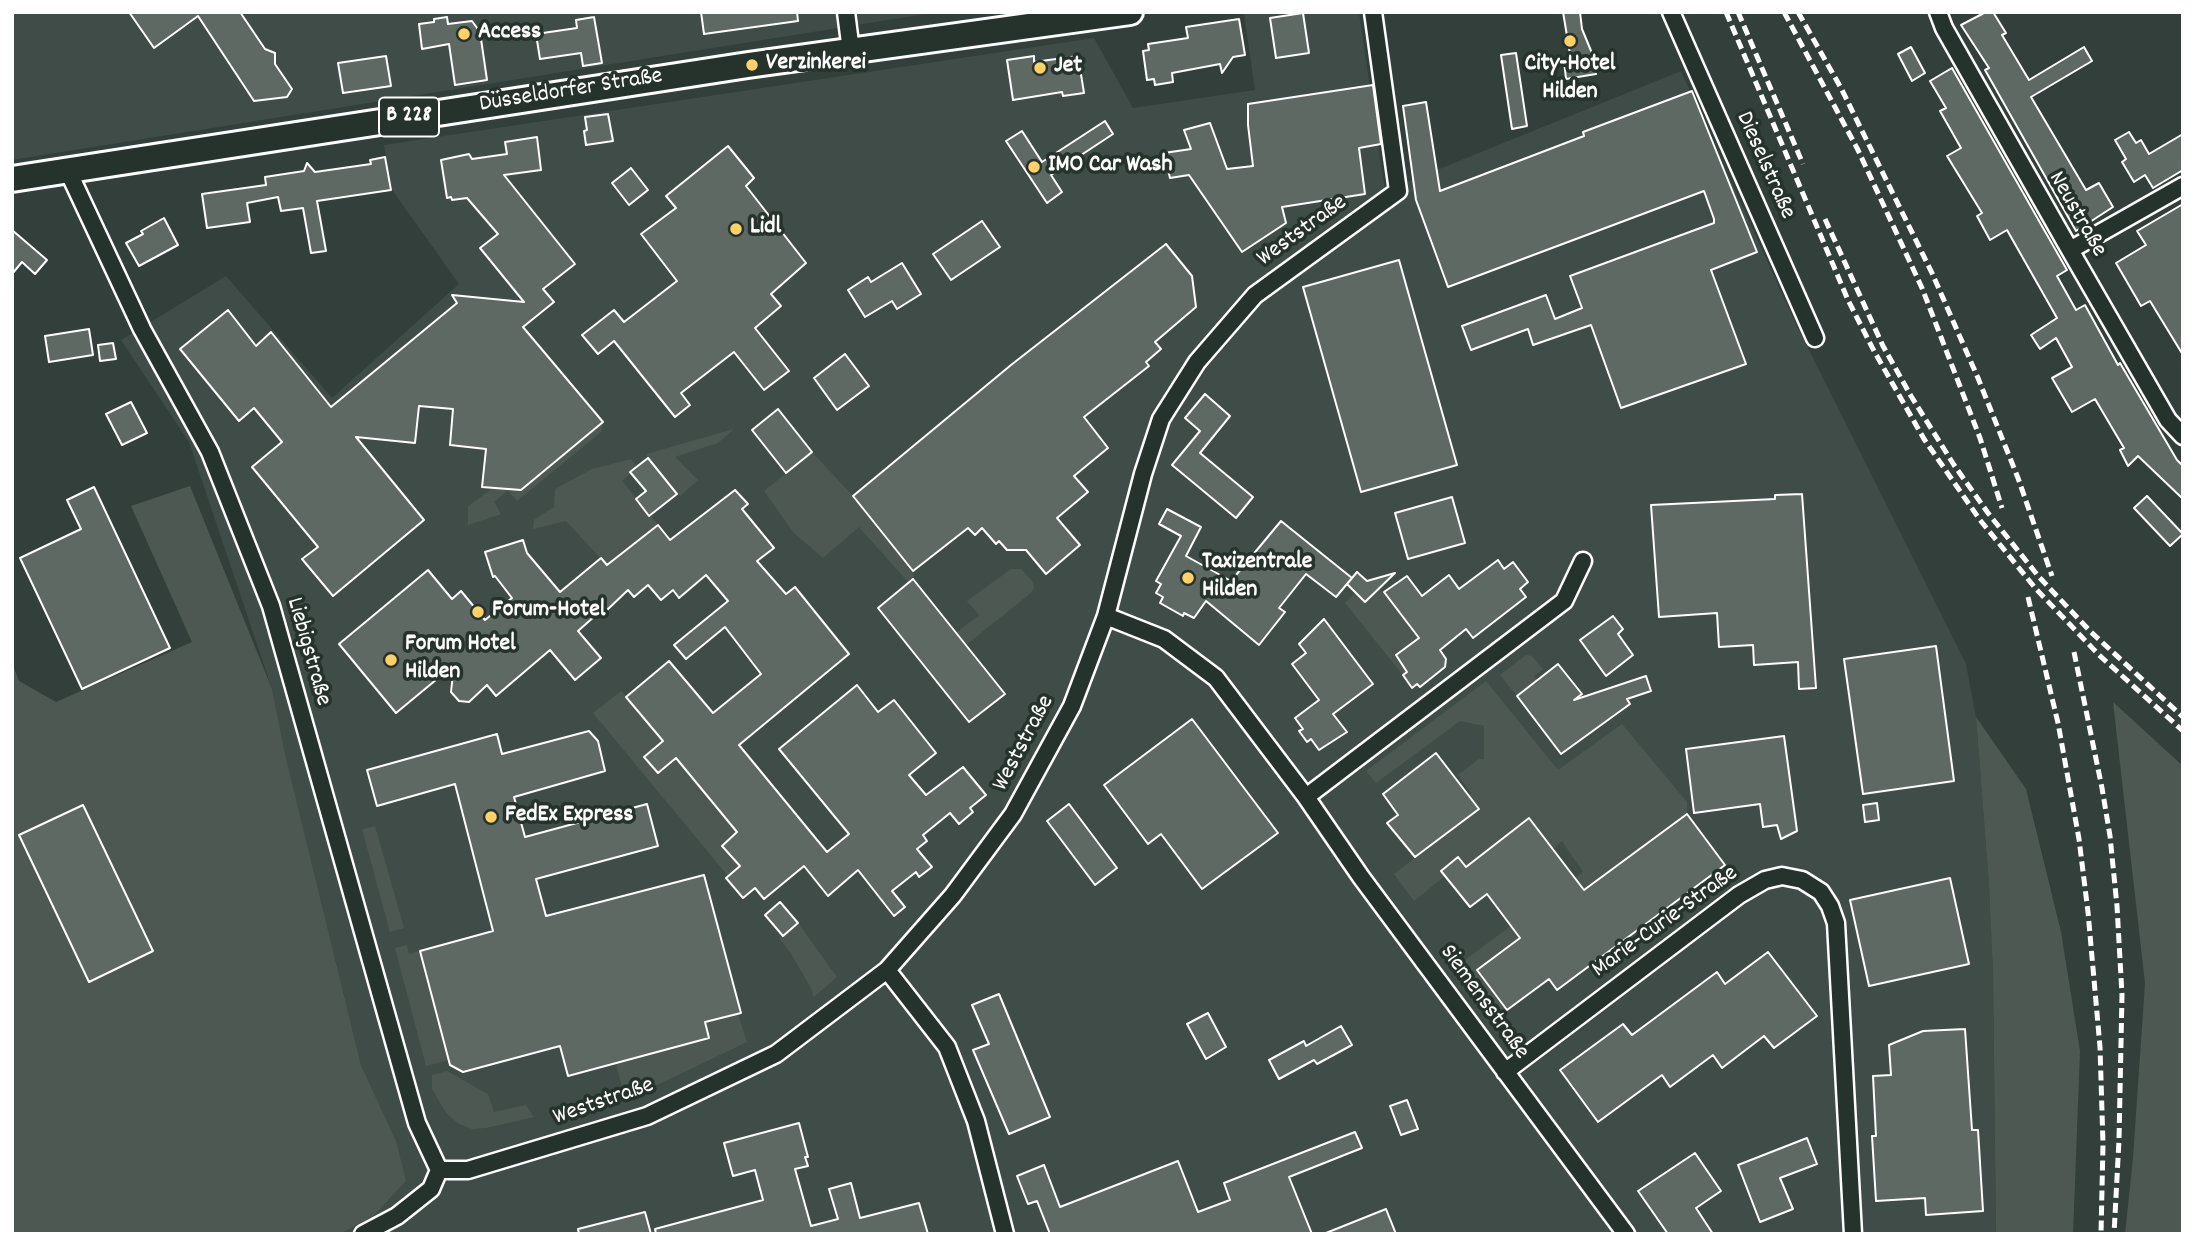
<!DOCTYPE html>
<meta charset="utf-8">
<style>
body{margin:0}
#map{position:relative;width:2195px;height:1246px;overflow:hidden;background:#333f3a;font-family:Dekko,sans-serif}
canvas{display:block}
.frame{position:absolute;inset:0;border:14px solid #fff;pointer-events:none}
</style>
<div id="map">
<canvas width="2195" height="1246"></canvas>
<div class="frame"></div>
</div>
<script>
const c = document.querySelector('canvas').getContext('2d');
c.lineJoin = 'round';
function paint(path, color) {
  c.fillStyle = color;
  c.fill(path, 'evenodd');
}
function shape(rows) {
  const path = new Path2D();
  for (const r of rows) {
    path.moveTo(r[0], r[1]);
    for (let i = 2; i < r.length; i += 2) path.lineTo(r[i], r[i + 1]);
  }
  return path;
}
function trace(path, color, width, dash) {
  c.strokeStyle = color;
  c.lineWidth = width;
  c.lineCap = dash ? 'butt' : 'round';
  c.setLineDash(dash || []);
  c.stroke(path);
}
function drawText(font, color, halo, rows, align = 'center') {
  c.font = font + ' Dekko,sans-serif';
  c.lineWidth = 7;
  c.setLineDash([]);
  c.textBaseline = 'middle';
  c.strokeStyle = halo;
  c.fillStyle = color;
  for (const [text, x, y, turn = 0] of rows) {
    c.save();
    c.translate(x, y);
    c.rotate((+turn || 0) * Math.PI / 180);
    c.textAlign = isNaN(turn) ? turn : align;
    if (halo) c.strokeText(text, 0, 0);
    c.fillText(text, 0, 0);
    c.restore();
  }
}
paint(shape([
 [12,12,938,12,12,160],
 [1256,12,1359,12,1385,191,1681,71,1794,320,1966,664,1976,717,1989,886,1993,974,1996,1234,340,1234,373,1216,396,1142,361,1065,286,758,272,689,189,442,121,340,226,276,332,398,459,284,392,190,384,145,1094,38,1133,108,1255,90,1244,14]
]), '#404c47');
paint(shape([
 [603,422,601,432,517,501,508,490,494,502,501,514,468,525,468,506,493,488,521,490],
 [734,429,718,443,675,457,698,480,680,496,646,454],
 [812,452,853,496,913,571,914,580,909,583,859,527,823,558,794,533,764,491],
 [631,459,637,467,622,481,658,525,607,565,566,521,533,529,534,520,554,507,555,489,592,469],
 [190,486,272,689,286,758,361,1065,396,1141,406,1181,373,1216,340,1234,12,1234,12,663,19,681,56,702,192,642,131,506],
 [1011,569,1021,569,1033,582,1034,588,1031,593,966,645,956,633,979,615,967,601],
 [1380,590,1384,592,1419,638,1396,655,1407,672,1403,675,1345,603,1355,593,1364,602],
 [1526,655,1532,656,1543,669,1534,676,1537,680,1517,696,1500,675],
 [1486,681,1558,770,1622,724,1687,802,1687,814,1477,970,1507,1010,1498,1022,1457,966,1583,872,1562,841,1553,849,1529,818,1466,867,1458,857,1441,870,1445,876,1414,901,1394,874,1478,809,1469,796,1471,793,1458,775,1479,759,1484,759,1484,726,1460,721,1376,783,1366,771],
 [621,691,755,854,728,876,593,713],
 [2113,702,2183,766,2183,1234,2125,1234,2133,1158,2145,983],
 [1976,717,2026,789,2061,932,2080,1051,2073,1234,1996,1234,1993,974,1989,886],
 [375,826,404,928,390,932,362,829],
 [798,923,837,977,814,997,811,988,790,952,779,938],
 [407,945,409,954,420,951,449,1060,426,1066,395,948],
 [738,1014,747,1042,653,1087,619,1098,598,1101,622,1087,616,1064,709,1038,705,1022],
 [447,1071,488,1094,494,1112,526,1105,534,1117,486,1128,472,1129,459,1124,446,1113,432,1089,432,1075]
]), '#4d5853');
const building = shape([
 [129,12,240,12,265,49,275,53,275,64,292,89,287,97,254,101,198,16,154,48,129,12],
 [701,12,797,12,798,21,704,34,701,12],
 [1563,12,1580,12,1582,29,1594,58,1596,74,1566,79,1564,61,1571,60,1563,12],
 [1986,12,1993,12,2006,33,2002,35,2029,80,2084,47,2092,61,2031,97,2086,190,2099,183,2113,207,2076,231,1985,70,1989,68,1961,25,1986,12],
 [1303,13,1309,53,1276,58,1270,18,1303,13],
 [447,17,448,24,472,21,480,32,487,80,455,85,449,44,422,49,419,24,434,22,434,19,447,17],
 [594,17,602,63,583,66,581,53,540,59,536,34,577,28,576,20,594,17],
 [1239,19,1245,55,1233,57,1222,73,1220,64,1172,73,1173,82,1155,85,1154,79,1147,80,1143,51,1149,50,1148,44,1188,38,1186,27,1239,19],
 [1911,47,1925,73,1912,81,1898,54,1911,47],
 [1516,53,1527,126,1512,129,1501,55,1516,53],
 [386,56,391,86,343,93,338,63,386,56],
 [1034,56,1034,62,1078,56,1084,93,1063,96,1062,92,1013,100,1007,60,1034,56],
 [1952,68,2067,270,2057,276,2076,310,2085,305,2118,365,2120,363,2177,460,2183,466,2183,499,2138,456,2128,466,2120,450,2124,448,2095,399,2072,412,2052,378,2072,367,2056,338,2040,349,2031,335,2057,318,2007,230,1990,240,1977,216,1982,213,1947,156,1961,148,1940,111,1946,108,1930,81,1952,68],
 [1373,85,1381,144,1359,148,1365,194,1282,207,1286,223,1242,252,1189,175,1170,178,1164,153,1191,149,1184,130,1210,123,1227,169,1253,166,1248,125,1248,104,1373,85],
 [1692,91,1757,252,1711,270,1746,364,1621,408,1591,325,1533,345,1528,329,1471,350,1462,326,1546,295,1555,319,1582,308,1570,276,1714,223,1714,219,1704,191,1448,287,1416,200,1403,106,1426,102,1440,191,1584,136,1583,132,1692,91],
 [608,114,613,141,586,145,584,131,587,130,585,117,608,114],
 [1105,121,1113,134,1051,175,1062,192,1047,203,1006,141,1022,131,1042,162,1105,121],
 [2129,132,2136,143,2141,140,2149,154,2183,134,2183,170,2153,188,2145,175,2134,182,2122,162,2126,159,2115,140,2129,132],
 [537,137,541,170,504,175,575,264,543,289,554,302,523,327,603,422,521,490,482,487,486,449,450,445,453,409,419,406,415,443,356,437,424,520,333,596,302,559,318,547,252,467,282,442,254,408,239,421,180,349,228,310,256,346,271,332,331,407,457,303,452,295,524,302,480,248,498,234,467,198,452,200,451,197,447,198,441,160,469,154,472,159,507,154,505,142,537,137],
 [728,146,754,178,746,186,806,263,771,294,781,306,755,328,789,371,764,390,734,352,681,393,690,405,675,417,614,341,598,354,582,335,614,310,624,322,677,281,641,234,676,208,666,196,728,146],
 [385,157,391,190,317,201,326,251,311,253,303,208,281,211,278,197,247,203,250,222,207,228,202,194,266,185,265,177,304,171,307,163,315,172,371,164,370,160,385,157],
 [631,168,648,190,629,205,612,183,631,168],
 [2183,204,2183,355,2150,301,2141,306,2116,263,2146,245,2137,231,2183,204],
 [164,218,178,245,139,266,126,243,143,234,141,231,164,218],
 [982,221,1000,247,951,280,933,254,982,221],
 [12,230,47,260,35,274,22,262,12,274,12,230],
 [1166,244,1192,276,1196,307,1155,342,1161,349,1146,362,1149,366,1084,417,1108,448,1074,476,1088,492,1057,518,1080,545,1046,574,1026,550,1007,550,999,541,996,544,982,528,975,535,968,528,913,571,853,496,1011,365,1166,244],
 [1399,260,1457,465,1361,492,1303,287,1399,260],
 [902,263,921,294,897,309,892,301,865,317,848,290,868,277,871,282,902,263],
 [89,329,93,355,49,362,45,336,89,329],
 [113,343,116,359,100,361,98,345,113,343],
 [845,354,869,386,837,410,814,378,845,354],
 [1205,394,1230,416,1200,453,1253,497,1236,518,1172,465,1200,431,1185,418,1205,394],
 [131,402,147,433,122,445,106,414,131,402],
 [778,409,812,452,786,473,752,430,778,409],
 [648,458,677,494,649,516,636,499,646,491,630,472,648,458],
 [94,487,170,648,82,689,20,558,81,529,67,500,94,487],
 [735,490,748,504,742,509,774,548,757,561,786,594,795,587,849,654,739,745,827,852,849,834,779,749,857,685,878,712,894,700,936,753,909,775,926,795,963,767,986,795,970,808,973,812,959,824,950,813,923,835,927,841,917,849,932,867,919,877,916,872,892,891,905,907,894,916,858,870,828,896,804,866,764,899,755,888,743,898,726,878,740,866,722,846,737,832,676,758,658,773,644,757,663,741,626,697,669,661,713,713,761,674,725,627,686,659,674,645,728,601,706,575,679,598,673,590,661,600,648,585,634,597,628,590,607,610,605,607,578,631,601,658,575,680,550,650,496,696,487,685,469,702,459,701,451,692,454,665,396,713,339,644,428,570,452,599,461,591,485,620,512,598,495,576,493,577,485,552,523,540,527,553,560,592,601,558,607,565,658,525,670,540,735,490],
 [1802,494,1816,688,1799,689,1798,662,1754,665,1753,645,1719,647,1717,613,1659,617,1651,505,1775,499,1775,495,1802,494],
 [2147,496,2183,534,2170,546,2134,508,2147,496],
 [1452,497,1465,543,1408,559,1395,513,1452,497],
 [1167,509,1201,527,1186,556,1231,581,1281,521,1352,578,1336,597,1306,574,1279,608,1285,612,1259,645,1206,601,1194,618,1184,613,1183,616,1160,603,1163,597,1156,593,1161,584,1156,581,1181,536,1159,524,1167,509],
 [1498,560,1504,569,1513,562,1528,582,1520,589,1526,597,1473,638,1466,629,1440,650,1446,659,1445,667,1420,687,1417,684,1412,688,1403,675,1407,672,1396,655,1419,638,1384,592,1407,576,1422,596,1449,575,1459,589,1498,560],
 [1357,572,1367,581,1395,573,1365,602,1347,584,1357,572],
 [913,579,1005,694,969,722,878,608,913,579],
 [1613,616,1623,629,1618,634,1633,655,1606,676,1580,640,1613,616],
 [1324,619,1373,684,1333,714,1347,732,1319,750,1311,739,1307,742,1299,731,1303,729,1295,718,1319,700,1292,664,1306,653,1299,644,1324,619],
 [1936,646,1954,781,1863,794,1844,659,1936,646],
 [1558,664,1582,694,1574,700,1646,676,1651,691,1627,699,1630,704,1561,754,1517,696,1558,664],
 [1192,719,1278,833,1202,889,1161,834,1148,844,1104,785,1192,719],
 [589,731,598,741,605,771,514,797,525,837,647,804,658,846,536,879,546,916,704,875,741,1013,705,1022,709,1038,568,1076,560,1046,463,1072,450,1065,420,951,493,931,455,784,377,806,367,770,497,734,502,754,589,731],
 [1784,736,1797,831,1781,839,1777,825,1763,827,1760,804,1694,813,1686,749,1784,736],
 [1436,753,1479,809,1415,857,1387,823,1398,815,1383,794,1436,753],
 [1877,803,1879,820,1865,822,1863,805,1877,803],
 [1069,804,1117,868,1095,885,1047,821,1069,804],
 [83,805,153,951,89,982,19,835,83,805],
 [1687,814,1725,865,1557,990,1549,979,1507,1010,1477,970,1520,938,1487,894,1470,907,1441,871,1458,857,1466,867,1529,818,1584,890,1687,814],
 [1950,878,1969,964,1869,986,1850,900,1950,878],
 [780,902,798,923,783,936,765,915,780,902],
 [1768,952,1817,1016,1774,1048,1764,1036,1722,1068,1713,1055,1670,1087,1662,1075,1598,1122,1560,1070,1623,1024,1632,1035,1717,972,1725,984,1768,952],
 [999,994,1050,1117,1009,1134,973,1050,989,1044,972,1005,999,994],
 [1208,1013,1226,1047,1206,1059,1187,1024,1208,1013],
 [1341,1026,1352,1045,1317,1064,1314,1060,1279,1079,1269,1060,1304,1041,1306,1046,1341,1026],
 [1965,1029,1972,1130,1978,1130,1983,1211,1926,1215,1925,1198,1876,1201,1872,1136,1876,1136,1873,1076,1891,1075,1889,1045,1923,1031,1965,1029],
 [1407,1100,1418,1129,1401,1135,1390,1106,1407,1100],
 [799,1123,808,1157,805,1157,808,1166,795,1169,811,1226,838,1219,829,1189,851,1183,860,1218,919,1203,928,1234,656,1234,655,1229,763,1200,755,1170,733,1176,724,1143,799,1123],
 [1355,1132,1362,1148,1289,1177,1312,1234,1050,1234,1037,1201,1028,1204,1017,1176,1044,1165,1060,1207,1178,1161,1198,1212,1230,1200,1224,1183,1355,1132],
 [1807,1138,1817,1164,1780,1178,1793,1209,1760,1222,1738,1165,1807,1138],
 [1695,1153,1721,1191,1696,1208,1713,1234,1668,1234,1638,1191,1695,1153],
 [1386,1209,1396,1234,1327,1234,1326,1233,1386,1209],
 [645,1212,651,1234,579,1234,578,1229,645,1212]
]);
paint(building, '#5f6964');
trace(building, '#fff', 2);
const street = shape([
 [846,12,851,51],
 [1671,12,1815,338],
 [1938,12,1944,28,2070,250,2168,420,2183,436],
 [68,171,142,329,210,452,271,606,417,1123,439,1170],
 [2070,250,2183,186],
 [1106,616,1164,639,1216,678,1306,797,1361,877,1626,1234],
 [1306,797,1564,601,1583,561],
 [887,970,947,1047,976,1121,1005,1234],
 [1505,1072,1739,895,1765,880,1782,876,1802,880,1821,892,1830,906,1836,923,1853,1234],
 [439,1170,468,1170,647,1116,776,1054,887,970,953,895,1013,814,1072,706,1106,616,1143,474,1161,419,1197,362,1255,295,1398,191,1373,12],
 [363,1234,397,1216,431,1189,439,1170]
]);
const primary = shape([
 [12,179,748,65,1130,12]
]);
trace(street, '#fff', 21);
trace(primary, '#fff', 30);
trace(street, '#26332d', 16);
trace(primary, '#26332d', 24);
trace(shape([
 [1726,12,1848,300,1874,351,1924,439,1980,520,2036,589,2099,655,2183,731],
 [1738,12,1803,164],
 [1784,12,1858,150,1922,288,1980,438,2002,508],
 [1798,12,1841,88,1932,273,1978,378,2018,478,2052,576],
 [1825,219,1883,346,1911,396,1954,465,1988,513,2039,577,2091,632,2183,717],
 [2028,597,2058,723,2079,839,2088,912,2100,1047,2103,1144,2101,1234],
 [2074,652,2102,788,2110,836,2117,906,2122,995,2119,1140,2114,1234]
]), '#fff', 5, [10, 5]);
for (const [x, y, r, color] of [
 [464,34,7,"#ffd166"],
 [1570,41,7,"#ffd166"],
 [752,65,7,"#ffd166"],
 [1040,68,7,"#ffd166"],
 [1034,167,7,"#ffd166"],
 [736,229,7,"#ffd166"],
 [1188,578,7,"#ffd166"],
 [478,612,7,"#ffd166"],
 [391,660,7,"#ffd166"],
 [491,817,7,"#ffd166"]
]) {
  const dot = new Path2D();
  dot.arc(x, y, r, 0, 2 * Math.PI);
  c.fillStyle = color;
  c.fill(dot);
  trace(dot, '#26332d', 2.5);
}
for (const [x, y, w] of [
 [409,117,60]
]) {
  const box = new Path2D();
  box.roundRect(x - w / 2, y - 19.5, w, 39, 5);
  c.fillStyle = '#26332d';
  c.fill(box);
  trace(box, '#fff', 2);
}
drawText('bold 23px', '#fff', null, [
 ["B 228",409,117]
]);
drawText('bold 24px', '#fff', '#26332d', [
 ["Access",478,34],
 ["Verzinkerei",766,65],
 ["City-Hotel",1570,66,"center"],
 ["Hilden",1570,94,"center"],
 ["Jet",1054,68],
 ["IMO Car Wash",1048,167],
 ["Lidl",750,229],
 ["Taxizentrale",1202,564],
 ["Hilden",1202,592],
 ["Forum-Hotel",492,612],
 ["Forum Hotel",405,646],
 ["Hilden",405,674],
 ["FedEx Express",505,817]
], 'left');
drawText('24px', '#fff', '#26332d', [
 ["Düsseldorfer Straße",571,92,-9],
 ["Dieselstraße",1764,166,66],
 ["Neustraße",2076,215,60],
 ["Weststraße",1303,232,-36],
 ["Liebigstraße",307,652,74],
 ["Weststraße",1025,744,-62],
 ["Marie-Curie-Straße",1666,923,-36],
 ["Siemensstraße",1483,1003,54],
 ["Weststraße",604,1103,-19]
]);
</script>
